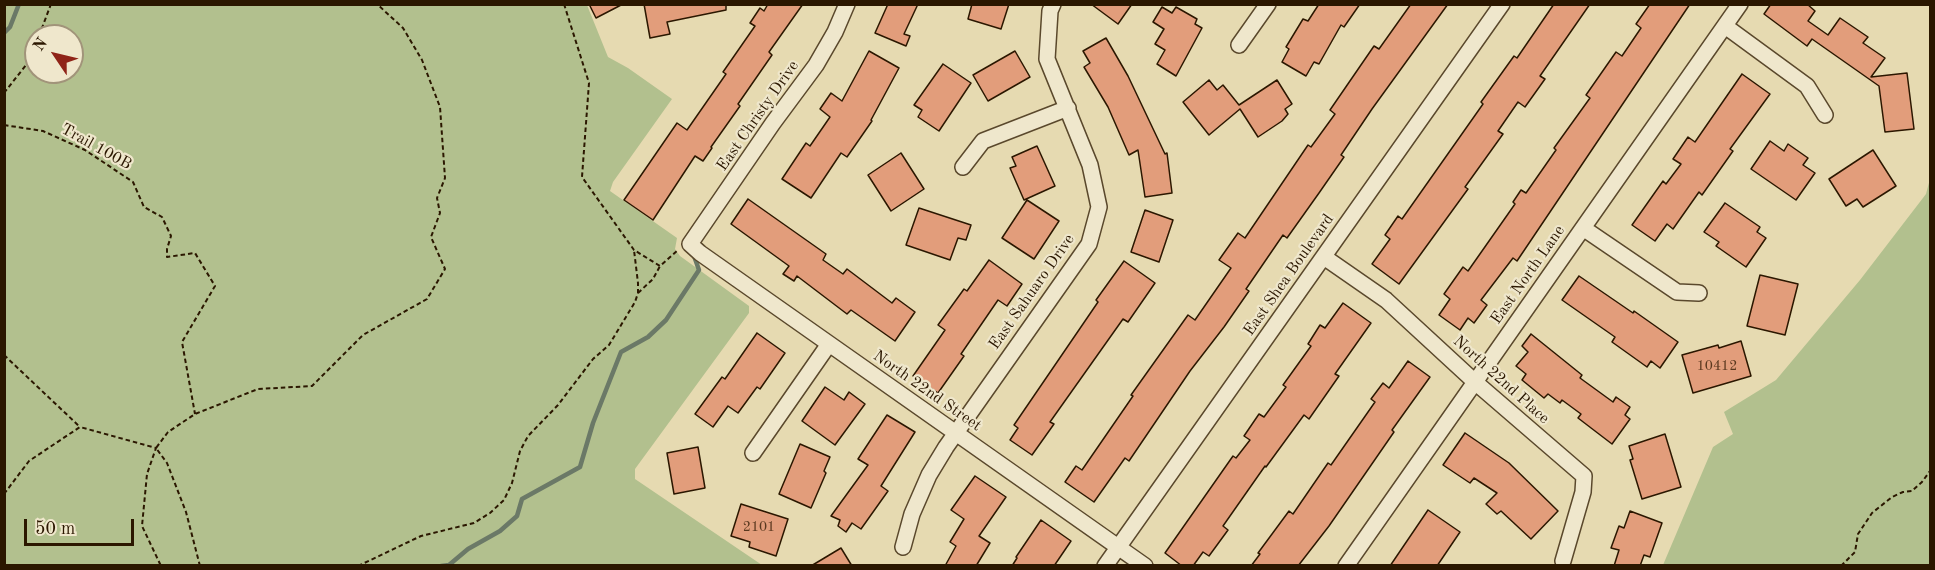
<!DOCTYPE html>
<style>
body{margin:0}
#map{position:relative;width:1935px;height:570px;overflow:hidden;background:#e6dab1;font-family:"Old Standard TT",serif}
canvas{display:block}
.frame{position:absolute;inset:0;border:6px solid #2b1700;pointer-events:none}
.north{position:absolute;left:24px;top:24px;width:60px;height:60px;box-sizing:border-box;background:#efe7cc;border:2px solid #a1947a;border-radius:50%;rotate:305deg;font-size:16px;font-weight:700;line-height:24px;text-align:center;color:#2b1700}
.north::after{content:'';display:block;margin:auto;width:21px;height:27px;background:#8f2418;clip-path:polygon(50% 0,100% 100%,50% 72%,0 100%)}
.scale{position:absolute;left:24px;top:519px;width:110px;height:27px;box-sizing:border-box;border:3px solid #2b1700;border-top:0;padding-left:8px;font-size:18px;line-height:21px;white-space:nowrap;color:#2b1700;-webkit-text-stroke:4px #efe7cc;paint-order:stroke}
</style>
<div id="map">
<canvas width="1935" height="570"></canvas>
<div class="frame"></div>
<div class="north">N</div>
<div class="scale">50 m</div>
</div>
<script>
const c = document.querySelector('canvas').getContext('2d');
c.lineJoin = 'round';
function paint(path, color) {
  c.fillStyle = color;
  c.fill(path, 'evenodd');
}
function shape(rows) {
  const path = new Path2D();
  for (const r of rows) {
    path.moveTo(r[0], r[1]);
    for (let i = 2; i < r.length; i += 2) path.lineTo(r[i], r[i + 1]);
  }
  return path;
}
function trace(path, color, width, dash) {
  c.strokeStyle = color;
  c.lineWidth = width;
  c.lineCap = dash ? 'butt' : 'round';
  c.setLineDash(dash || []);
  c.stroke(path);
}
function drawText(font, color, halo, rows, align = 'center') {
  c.font = font + ' "Old Standard TT",serif';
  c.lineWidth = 4.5;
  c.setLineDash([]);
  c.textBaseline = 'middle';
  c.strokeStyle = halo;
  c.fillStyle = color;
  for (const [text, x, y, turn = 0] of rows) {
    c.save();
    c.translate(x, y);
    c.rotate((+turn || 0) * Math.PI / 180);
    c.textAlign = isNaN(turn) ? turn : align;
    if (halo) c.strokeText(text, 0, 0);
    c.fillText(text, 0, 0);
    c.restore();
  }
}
paint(shape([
 [4,5,587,5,608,57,628,68,672,99,613,182,610,191,677,238,675,249,680,256,749,306,749,313,635,469,635,479,762,565,5,565],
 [36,36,72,36,72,72,36,72],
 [1930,179,1930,565,1663,565,1713,447,1733,434,1724,412,1776,380,1860,280,1926,194]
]), '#b2c08e');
trace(shape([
 [4,33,10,27,19,4],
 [441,566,449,565,468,549,500,531,517,516,522,499,580,467,593,423,621,352,648,337,666,320,699,270,693,253]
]), '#6b7967', 4.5);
const building = shape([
 [589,4,623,4,596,18,589,4],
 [644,4,726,4,726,10,667,22,670,34,650,38,644,4],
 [768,4,803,4,769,52,772,55,738,104,740,106,711,147,712,148,703,161,695,156,653,220,624,200,677,123,687,130,726,74,723,72,755,26,750,23,760,8,764,11,768,4],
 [888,4,918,4,904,34,910,36,906,46,875,33,888,4],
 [972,4,1009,4,1001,29,968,19,972,4],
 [1091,4,1132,4,1118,24,1091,4],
 [1319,4,1360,4,1344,27,1341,25,1319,64,1314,62,1306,76,1282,62,1289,49,1286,47,1303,19,1308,21,1319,4],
 [1411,4,1448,4,1372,109,1341,155,1344,157,1319,193,1287,238,1283,235,1246,289,1249,291,1224,327,1190,371,1129,461,1125,458,1094,502,1065,482,1076,466,1082,470,1133,396,1131,395,1188,315,1195,320,1231,268,1219,260,1238,233,1245,238,1308,145,1311,147,1335,114,1330,110,1374,46,1379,49,1411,4],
 [1554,4,1590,4,1540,76,1545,79,1525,107,1518,102,1498,131,1503,134,1465,187,1468,189,1399,284,1372,264,1390,239,1385,235,1398,216,1402,219,1483,104,1481,102,1514,56,1517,58,1554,4],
 [1650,4,1690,4,1517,261,1513,258,1481,300,1487,305,1474,323,1468,318,1460,330,1439,315,1450,299,1444,294,1463,267,1468,271,1515,204,1513,202,1521,190,1526,193,1556,150,1554,148,1590,98,1586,95,1616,52,1622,56,1641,28,1636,24,1650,4],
 [1771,4,1807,4,1815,11,1808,21,1828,35,1840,18,1868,37,1863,43,1885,58,1871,77,1907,73,1914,129,1885,132,1879,86,1812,39,1807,46,1764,14,1771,4],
 [1162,7,1172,13,1176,7,1197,19,1195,24,1202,28,1176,76,1157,64,1165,50,1155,44,1164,29,1153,22,1162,7],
 [1106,38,1128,76,1165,154,1167,153,1172,193,1145,197,1138,150,1129,155,1108,107,1084,67,1090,63,1083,51,1106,38],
 [869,51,899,68,871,120,872,121,847,157,841,153,811,198,782,179,806,143,810,146,830,117,820,109,831,93,842,101,869,51],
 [1015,51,1030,77,988,101,973,75,1015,51],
 [943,64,971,83,939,131,918,117,922,110,914,105,943,64],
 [1742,74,1770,94,1730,149,1733,151,1702,195,1699,192,1673,229,1667,224,1655,241,1632,225,1663,181,1666,184,1681,164,1673,159,1688,137,1695,142,1742,74],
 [1209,80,1217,90,1223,85,1239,105,1277,80,1292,104,1285,109,1288,114,1282,121,1258,137,1240,109,1209,135,1183,102,1209,80],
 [1770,141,1784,151,1788,144,1808,158,1803,165,1815,173,1796,200,1751,169,1770,141],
 [1037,146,1055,186,1024,200,1010,168,1016,166,1012,157,1037,146],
 [1873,150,1896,186,1863,207,1857,199,1846,206,1829,179,1873,150],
 [901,153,924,189,891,211,868,175,901,153],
 [748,199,826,254,823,260,843,274,847,269,892,303,896,298,915,312,895,341,851,310,847,314,797,276,794,281,783,274,789,266,731,224,748,199],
 [1027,200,1059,221,1034,259,1002,238,1027,200],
 [1725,203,1760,227,1757,232,1766,238,1746,267,1716,246,1719,242,1704,232,1725,203],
 [919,208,971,225,966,240,958,238,950,260,906,245,919,208],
 [1145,210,1173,220,1159,262,1131,252,1145,210],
 [989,260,1022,284,1007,306,998,300,961,354,964,356,938,393,913,376,945,330,938,325,964,289,967,291,989,260],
 [1124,261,1155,283,1128,322,1123,319,1050,422,1054,424,1032,455,1010,440,1018,428,1014,425,1098,302,1096,300,1124,261],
 [1760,275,1798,284,1785,335,1747,326,1760,275],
 [1579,276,1633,313,1634,311,1678,342,1660,368,1651,361,1647,367,1612,342,1615,337,1562,300,1579,276],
 [1343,303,1371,323,1335,374,1339,376,1309,419,1304,415,1266,467,1265,466,1223,526,1228,530,1209,556,1203,552,1193,566,1182,566,1165,553,1233,456,1236,458,1250,440,1244,436,1259,414,1264,417,1286,387,1283,385,1311,346,1308,344,1320,325,1325,328,1343,303],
 [757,333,785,353,760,389,757,387,738,413,728,406,713,427,695,414,722,377,725,379,757,333],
 [1531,334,1582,375,1580,378,1613,402,1616,397,1630,407,1625,415,1630,419,1612,444,1578,418,1581,414,1562,400,1560,403,1548,394,1544,398,1522,380,1526,374,1516,366,1528,352,1522,346,1531,334],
 [1741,341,1751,376,1693,393,1682,355,1718,345,1719,348,1741,341],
 [1408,361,1430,377,1392,430,1394,432,1329,526,1298,566,1251,566,1260,554,1258,553,1289,511,1293,514,1328,463,1331,465,1375,402,1371,399,1383,383,1389,388,1408,361],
 [825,387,844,400,849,392,865,404,835,445,802,421,825,387],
 [887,415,915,432,881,486,888,491,861,529,852,523,846,532,838,526,840,520,831,516,868,465,858,459,887,415],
 [1465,433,1509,463,1558,511,1531,539,1501,511,1497,514,1486,504,1497,493,1474,478,1470,483,1443,465,1465,433],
 [1665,434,1681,487,1642,499,1630,460,1633,459,1629,446,1665,434],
 [800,444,830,457,824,471,826,473,811,508,779,494,800,444],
 [698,447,705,488,674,494,667,453,698,447],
 [975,476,1006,497,979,536,990,543,976,566,945,566,956,546,950,542,964,519,951,510,975,476],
 [741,504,788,519,776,556,749,547,750,542,731,536,741,504],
 [1428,510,1460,532,1437,566,1390,566,1428,510],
 [1630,511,1662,523,1650,557,1644,555,1640,566,1614,566,1619,550,1611,548,1619,526,1624,528,1630,511],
 [1041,520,1071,541,1054,566,1012,566,1017,558,1016,557,1041,520],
 [841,548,852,566,811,566,841,548]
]);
paint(building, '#e29d7b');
trace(building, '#2b1700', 1.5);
const street = shape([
 [847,4,835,32,816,65,773,123,690,244,700,253,1145,566],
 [1725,26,1807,86,1825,115],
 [1239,45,1268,4],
 [963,167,983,141,1068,108],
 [1583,228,1677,292,1699,293],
 [1324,257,1386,300,1475,382,1584,476,1583,492,1563,561],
 [753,453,829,344],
 [903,547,912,514,929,475,946,447,1089,244,1099,207,1090,165,1047,59,1050,11,1053,4],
 [1105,566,1502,4],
 [1346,566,1740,4]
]);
trace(street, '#5a482c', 18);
trace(shape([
 [564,4,589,83,582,177,634,250,660,266,678,250],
 [39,36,51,4],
 [4,93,30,60,36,44],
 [4,125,43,131,85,150,133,182,144,207,162,217,171,236,167,249,167,257,195,253,215,286,182,342,195,414],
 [638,293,653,279,660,266],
 [4,355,80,427],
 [4,494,29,461,80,427,156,448,147,474,142,526,161,566],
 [200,566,186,512,167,463,156,448,168,432,195,414,258,389,312,386,363,335,427,299,445,269,431,237,440,213,437,198,445,178,440,107,422,60,403,28,377,4],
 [358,566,421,536,474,523,490,513,504,500,512,483,520,451,528,436,558,405,593,359,609,345,635,302,638,293,638,283,634,250],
 [1841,566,1855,552,1858,534,1872,513,1892,497,1903,492,1912,491,1922,482,1930,471]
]), '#2b1700', 2, [4.5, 3]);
trace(street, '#efe7cc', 15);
drawText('14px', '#59381f', null, [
 ["10412",1717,366],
 ["2101",759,527]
]);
drawText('16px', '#2b1700', '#efe7cc', [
 ["East Christy Drive",758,116,-55],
 ["Trail 100B",96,147,29],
 ["East Shea Boulevard",1289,275,-55],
 ["East North Lane",1528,275,-55],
 ["East Sahuaro Drive",1032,292,-55],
 ["North 22nd Place",1501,380,42],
 ["North 22nd Street",927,391,35]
]);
</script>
